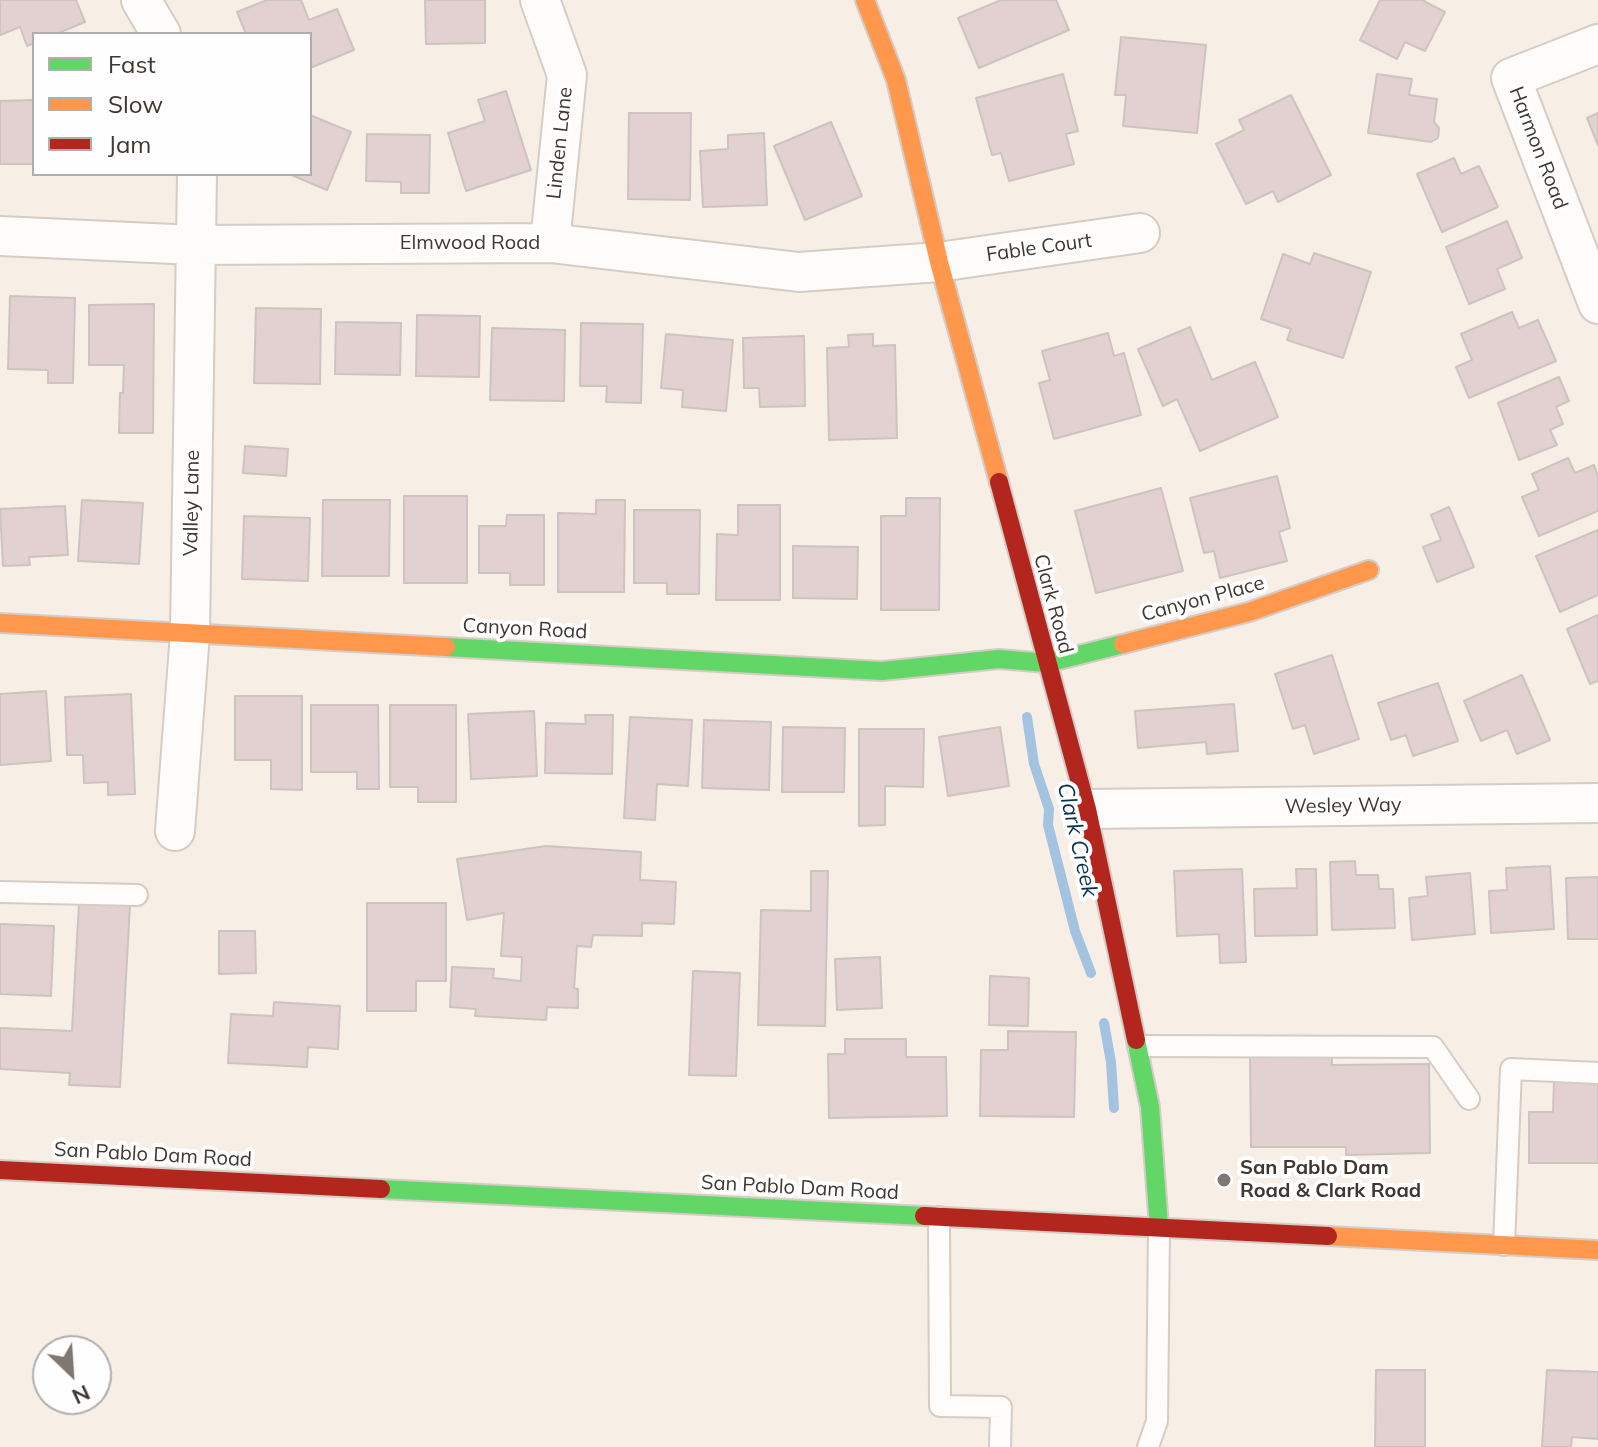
<!DOCTYPE html>
<style>
body{margin:0}
#map{position:relative;width:1598px;height:1447px;overflow:hidden;background:#f7eee6;font-family:Mulish,sans-serif}
canvas{display:block}
.legend{position:absolute;left:32px;top:32px;width:280px;height:144px;box-sizing:border-box;background:#fefefe;border:2px solid #b2aeac;margin:0;padding:10px 14px;list-style:none;font-size:24px;color:#3f3730}
.legend li{display:flex;align-items:center;gap:16px;height:40px}
.legend b{width:40px;border:2px solid #b2aeac}
.north{position:absolute;left:32px;top:1335px;width:80px;height:80px;box-sizing:border-box;background:#fefefe;border:2px solid #b2aeac;border-radius:50%;rotate:155deg;font-size:22px;font-weight:700;line-height:32px;text-align:center;color:#3f3730}
.north::after{content:'';display:block;margin:auto;width:28px;height:36px;background:#7f7770;clip-path:polygon(50% 0,100% 100%,50% 72%,0 100%)}
</style>
<div id="map">
<canvas width="1598" height="1447"></canvas>
<ul class="legend">
<li><b style="height:10px;background:#63d668"></b>Fast</li>
<li><b style="height:10px;background:#ff974d"></b>Slow</li>
<li><b style="height:10px;background:#b3261e"></b>Jam</li>
</ul>
<div class="north">N</div>
</div>
<script>
const c = document.querySelector('canvas').getContext('2d');
c.lineJoin = 'round';
function shape(rows) {
  const path = new Path2D();
  for (const r of rows) {
    path.moveTo(r[0], r[1]);
    for (let i = 2; i < r.length; i += 2) path.lineTo(r[i], r[i + 1]);
  }
  return path;
}
function trace(path, color, width, dash) {
  c.strokeStyle = color;
  c.lineWidth = width;
  c.lineCap = dash ? 'butt' : 'round';
  c.setLineDash(dash || []);
  c.stroke(path);
}
function paint(path, color) {
  c.fillStyle = color;
  c.fill(path, 'evenodd');
}
function drawText(font, color, halo, rows, align = 'center') {
  c.font = font + ' Mulish,sans-serif';
  c.lineWidth = 8;
  c.setLineDash([]);
  c.textBaseline = 'middle';
  c.strokeStyle = halo;
  c.fillStyle = color;
  for (const [text, x, y, turn = 0] of rows) {
    c.save();
    c.translate(x, y);
    c.rotate((+turn || 0) * Math.PI / 180);
    c.textAlign = isNaN(turn) ? turn : align;
    if (halo) c.strokeText(text, 0, 0);
    c.fillText(text, 0, 0);
    c.restore();
  }
}
trace(shape([
 [1027,717,1034,764,1049,809,1048,825,1075,931,1091,973],
 [1104,1023,1111,1062,1114,1108]
]), '#a3c3e1', 10);
const building = shape([
 [0,0,76,0,85,22,56,34,34,34,34,43,27,46,20,27,0,35,0,0],
 [267,0,301,0,309,20,337,9,354,50,310,68,310,34,246,34,237,12,267,0],
 [425,0,485,0,485,43,426,44,425,0],
 [1001,0,1056,0,1069,30,979,68,958,18,1001,0],
 [1380,0,1422,0,1445,12,1425,51,1405,42,1397,59,1360,40,1380,0],
 [1121,37,1206,45,1197,133,1123,126,1126,95,1115,95,1121,37],
 [1063,74,1078,131,1066,134,1074,164,1009,181,1001,153,992,155,976,98,1063,74],
 [1377,74,1412,79,1409,95,1437,99,1434,122,1439,128,1438,138,1431,142,1368,133,1377,74],
 [506,91,531,170,466,191,448,133,485,121,478,100,506,91],
 [1291,95,1331,175,1278,202,1273,191,1246,204,1216,144,1244,130,1239,120,1291,95],
 [34,100,34,164,0,164,0,101,34,100],
 [629,113,691,113,690,200,628,199,629,113],
 [1598,113,1598,145,1587,118,1598,113],
 [310,115,351,132,327,190,289,174,310,174,310,115],
 [831,122,862,196,805,220,774,146,831,122],
 [764,133,767,205,703,207,700,151,728,149,728,135,764,133],
 [367,134,430,135,429,193,401,193,401,182,366,181,367,134],
 [1454,158,1461,174,1479,166,1498,207,1442,232,1417,174,1454,158],
 [1507,221,1522,258,1497,269,1505,289,1469,304,1446,247,1507,221],
 [1314,253,1371,272,1343,358,1287,340,1291,329,1261,319,1283,254,1310,264,1314,253],
 [10,296,75,298,73,383,48,383,48,370,8,369,10,296],
 [154,304,153,433,119,433,120,393,123,393,124,365,89,365,89,305,154,304],
 [256,308,321,309,320,384,254,383,256,308],
 [1512,312,1519,328,1538,320,1556,361,1469,398,1456,367,1472,360,1461,334,1512,312],
 [417,315,480,316,479,377,416,376,417,315],
 [336,322,401,323,400,375,335,374,336,322],
 [581,323,643,324,641,403,606,402,607,386,580,386,581,323],
 [1190,327,1212,380,1255,362,1278,417,1200,451,1177,399,1163,406,1138,349,1190,327],
 [492,328,565,330,564,401,490,400,492,328],
 [1108,333,1114,356,1124,353,1141,415,1054,439,1039,383,1050,380,1042,351,1108,333],
 [666,334,733,340,726,411,682,407,683,390,661,388,666,334],
 [873,334,873,346,895,345,897,438,829,440,827,348,849,347,848,335,873,334],
 [804,336,805,406,760,407,759,388,744,388,743,338,804,336],
 [1559,377,1569,401,1556,407,1563,424,1550,430,1557,445,1519,460,1498,403,1559,377],
 [245,446,288,449,286,476,243,473,245,446],
 [1568,458,1575,473,1594,465,1598,476,1598,511,1539,536,1522,497,1539,490,1532,474,1568,458],
 [1277,476,1290,528,1279,532,1287,561,1220,578,1214,551,1204,553,1190,498,1277,476],
 [1161,488,1183,571,1096,593,1075,511,1161,488],
 [404,496,467,496,467,583,404,583,404,496],
 [906,498,940,498,939,610,881,610,881,516,906,516,906,498],
 [82,500,143,503,139,564,78,561,82,500],
 [323,500,390,500,389,576,322,576,323,500],
 [596,500,625,500,624,592,558,592,558,513,596,514,596,500],
 [738,505,780,505,780,600,716,600,717,534,738,535,738,505],
 [65,506,68,555,29,557,30,565,3,566,0,509,65,506],
 [1449,507,1474,567,1437,582,1423,547,1441,540,1431,515,1449,507],
 [634,510,700,510,699,594,667,594,667,583,634,583,634,510],
 [507,515,544,515,544,585,510,585,510,573,479,573,479,526,506,526,507,515],
 [244,516,310,518,308,581,242,579,244,516],
 [1598,530,1598,595,1560,612,1536,556,1598,530],
 [793,546,858,547,857,599,793,598,793,546],
 [1598,615,1598,681,1590,684,1567,629,1598,615],
 [1332,655,1359,739,1314,754,1305,725,1293,729,1275,674,1332,655],
 [1522,675,1550,740,1517,754,1507,730,1481,741,1464,701,1522,675],
 [1438,683,1458,741,1413,756,1406,735,1391,740,1378,703,1438,683],
 [46,691,51,761,0,765,0,694,46,691],
 [131,694,135,794,108,795,108,782,84,783,83,755,67,755,65,697,131,694],
 [235,696,302,696,302,790,271,789,271,760,235,760,235,696],
 [1234,704,1238,751,1207,754,1206,742,1138,748,1135,711,1234,704],
 [311,705,378,705,379,789,357,789,357,772,311,772,311,705],
 [390,705,456,705,456,802,418,802,418,787,390,787,390,705],
 [534,711,537,776,471,779,468,714,534,711],
 [585,715,613,715,612,774,545,773,546,723,586,724,585,715],
 [630,717,692,720,688,786,657,784,655,820,624,818,630,717],
 [704,720,771,722,769,790,702,788,704,720],
 [783,727,845,728,844,792,782,792,783,727],
 [1000,727,1009,786,948,796,939,737,1000,727],
 [859,729,924,729,923,787,885,786,885,825,859,826,859,729],
 [546,846,641,852,640,880,676,882,674,924,642,923,642,936,593,935,591,947,577,946,574,988,578,989,578,1008,547,1007,546,1020,475,1016,476,1009,450,1007,452,967,494,969,493,978,521,981,522,957,501,956,504,913,467,920,457,859,546,846],
 [1355,861,1356,875,1378,875,1379,889,1393,889,1395,928,1332,930,1330,862,1355,861],
 [1550,866,1554,929,1491,933,1489,891,1507,890,1506,868,1550,866],
 [1242,869,1246,962,1220,963,1219,934,1177,936,1174,871,1242,869],
 [1296,869,1316,869,1317,935,1255,936,1254,889,1297,888,1296,869],
 [811,871,828,871,825,1026,758,1025,761,910,811,911,811,871],
 [1470,873,1475,934,1412,940,1409,898,1428,896,1426,877,1470,873],
 [1598,877,1598,939,1568,939,1566,878,1598,877],
 [79,903,130,905,120,1087,69,1085,70,1073,0,1069,0,1028,72,1031,79,903],
 [367,903,446,903,446,981,416,981,416,1011,367,1011,367,903],
 [0,924,54,926,51,996,0,994,0,924],
 [219,931,255,931,256,973,219,974,219,931],
 [880,957,882,1008,837,1010,835,959,880,957],
 [693,971,740,973,736,1076,689,1075,693,971],
 [990,976,1029,978,1028,1026,989,1025,990,976],
 [274,1002,340,1006,338,1049,308,1047,307,1067,228,1063,231,1014,273,1016,274,1002],
 [1008,1031,1076,1032,1074,1117,980,1116,981,1050,1008,1050,1008,1031],
 [845,1039,906,1039,906,1057,946,1057,947,1116,829,1118,828,1054,845,1054,845,1039],
 [1332,1056,1332,1065,1429,1064,1430,1153,1346,1155,1346,1147,1251,1147,1250,1057,1332,1056],
 [1554,1081,1598,1081,1598,1163,1529,1163,1529,1112,1553,1112,1554,1081],
 [1376,1370,1425,1370,1425,1447,1375,1447,1376,1370],
 [1547,1370,1598,1372,1598,1439,1572,1437,1571,1447,1542,1447,1547,1370]
]);
paint(building, '#e3d1d2');
trace(building, '#cdc3c1', 2);
const lane = shape([
 [0,892,137,895],
 [1138,1046,1433,1047,1469,1099],
 [939,1217,940,1406,1001,1407,1000,1447],
 [1504,1245,1511,1069,1598,1073],
 [1148,1447,1157,1421,1159,1227]
]);
const street = shape([
 [141,0,161,34],
 [540,0,567,75,550,243],
 [1598,44,1511,78,1598,304],
 [0,236,195,245,550,243,799,272,939,262,1140,233],
 [1087,809,1598,803],
 [175,831,190,633,197,174]
]);
const fast = shape([
 [446,647,882,671,999,659,1047,663,1123,644],
 [1136,1040,1150,1107,1159,1227],
 [381,1189,924,1216]
]);
const slow = shape([
 [865,0,896,80,939,262,999,482],
 [0,623,446,647],
 [1123,644,1249,612,1369,570],
 [1328,1236,1598,1250]
]);
const jam = shape([
 [999,482,1087,809,1136,1040],
 [0,1170,381,1189],
 [924,1216,1328,1236]
]);
trace(lane, '#d4ccc5', 24);
trace(street, '#d4ccc5', 42);
trace(fast, '#d4ccc5', 22);
trace(slow, '#d4ccc5', 22);
trace(jam, '#d4ccc5', 22);
trace(lane, '#fefcfb', 20);
trace(street, '#fefcfb', 38);
trace(fast, '#63d668', 18);
trace(slow, '#ff974d', 18);
trace(jam, '#b3261e', 18);
for (const [x, y, r, color] of [
 [1224,1180,8,"#7f7770"]
]) {
  const dot = new Path2D();
  dot.arc(x, y, r, 0, 2 * Math.PI);
  c.fillStyle = color;
  c.fill(dot);
  trace(dot, '#fefefe', 3);
}
drawText('20px', '#3f3730', '#fefefe', [
 ["Linden Lane",560,143,-84],
 ["Harmon Road",1538,148,69],
 ["Elmwood Road",470,243],
 ["Fable Court",1039,248,-8],
 ["Valley Lane",192,503,-89],
 ["Canyon Place",1203,599,-15],
 ["Clark Road",1053,604,75],
 ["Canyon Road",525,629,3],
 ["Wesley Way",1343,806,-1],
 ["San Pablo Dam Road",153,1155,3],
 ["San Pablo Dam Road",800,1188,3]
]);
drawText('bold 20px', '#3f3730', '#fefefe', [
 ["San Pablo Dam",1240,1168],
 ["Road & Clark Road",1240,1191]
], 'left');
drawText('italic 22px', '#09304e', '#fefefe', [
 ["Clark Creek",1077,840,77]
]);
</script>
